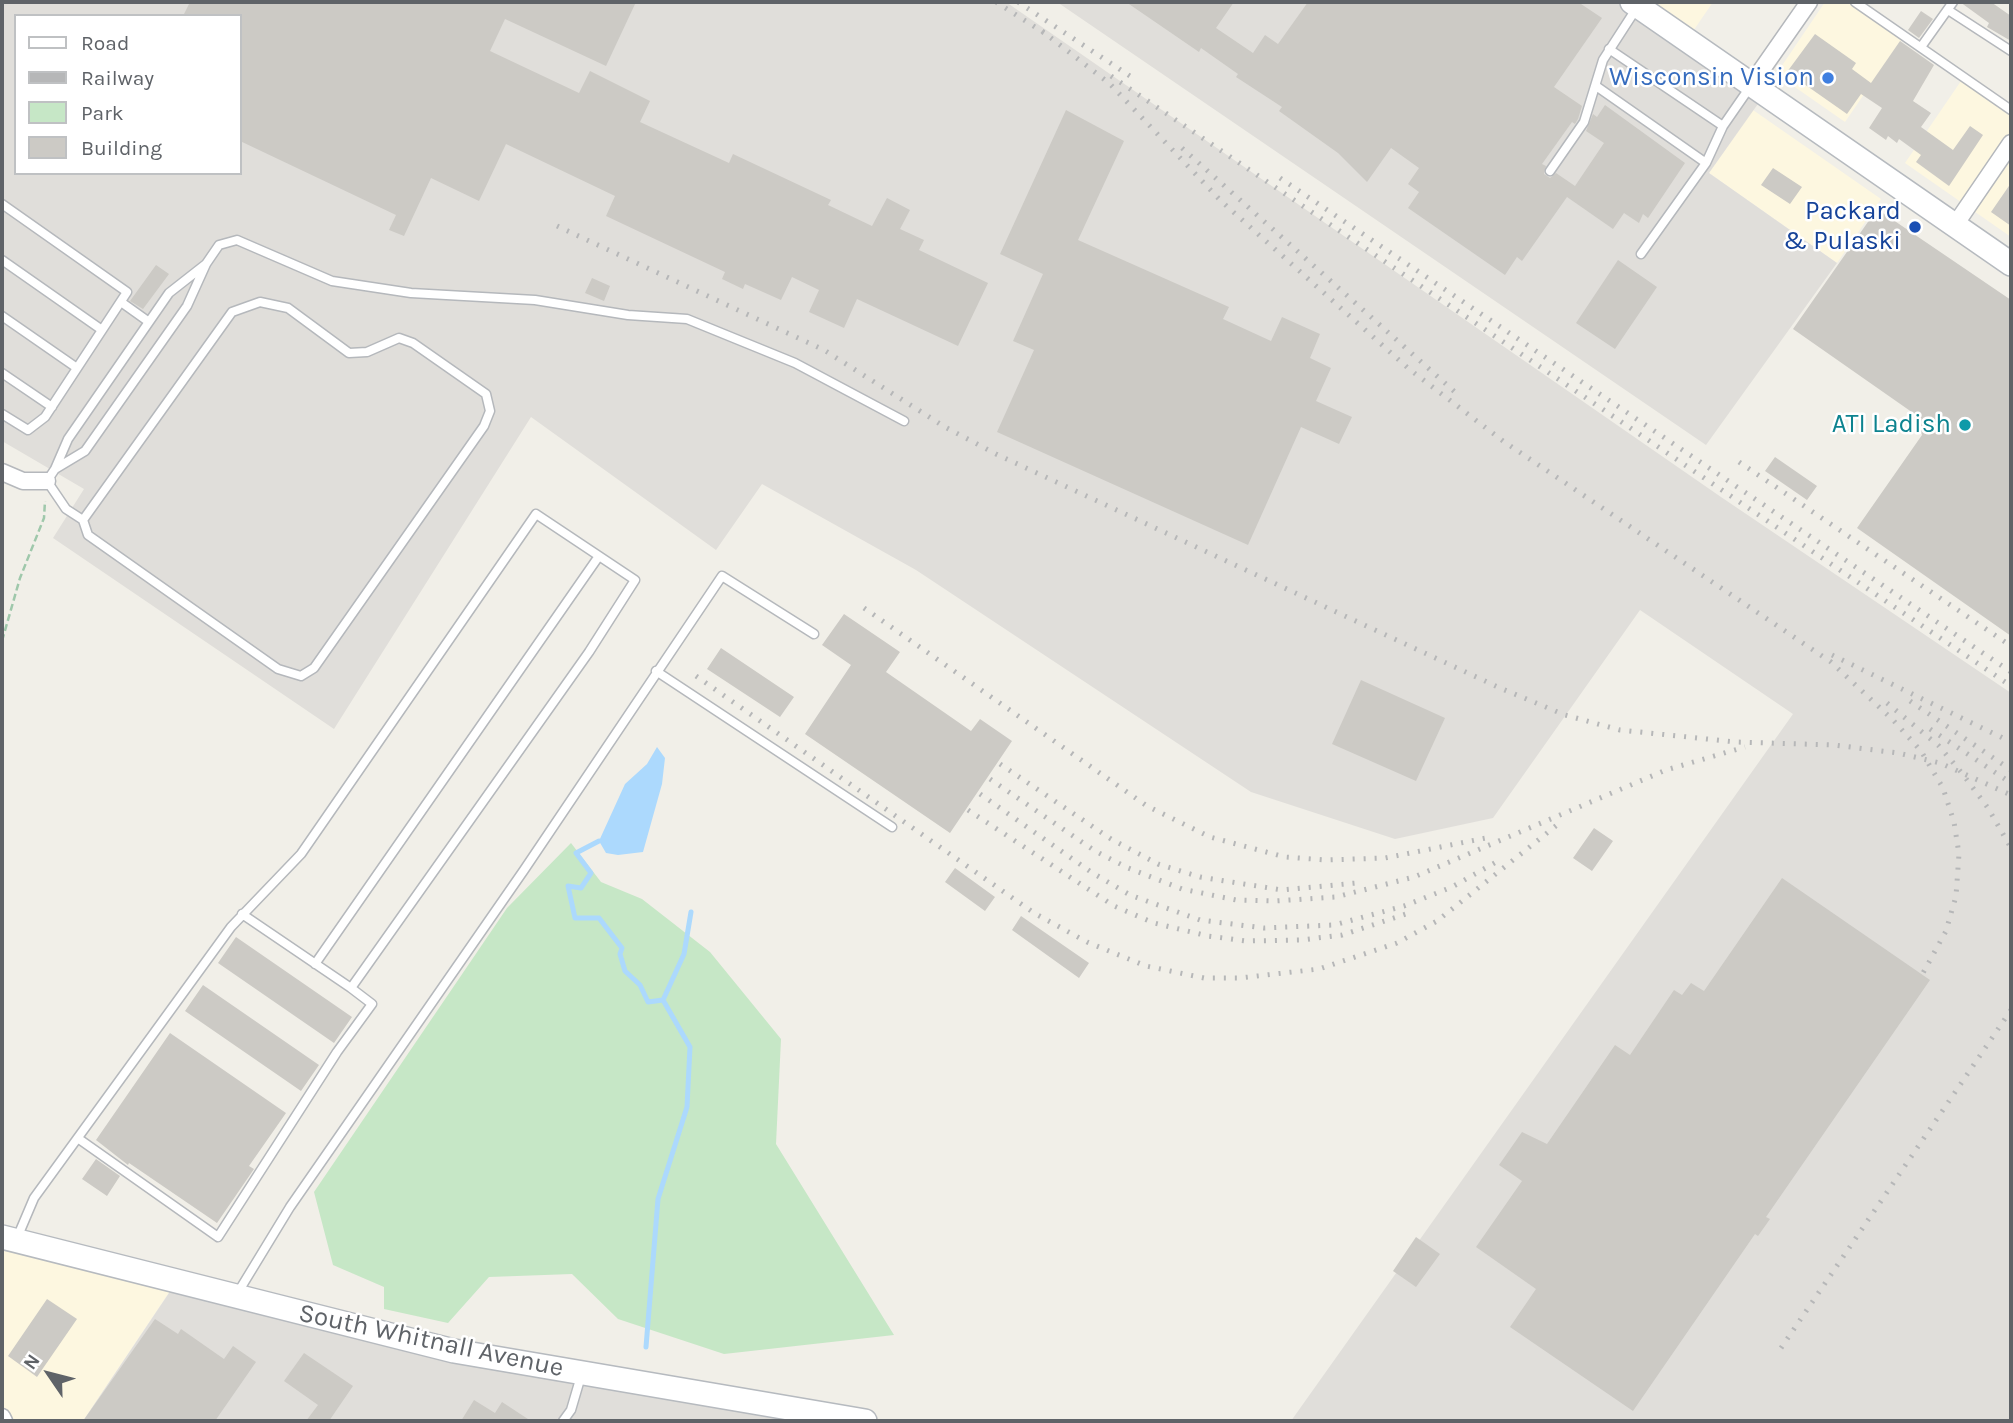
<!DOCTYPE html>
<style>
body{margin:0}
#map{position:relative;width:2013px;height:1423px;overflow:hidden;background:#f1efe8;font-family:Karla,sans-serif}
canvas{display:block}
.frame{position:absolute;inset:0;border:4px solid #5f6368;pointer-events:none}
.legend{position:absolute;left:14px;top:14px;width:228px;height:161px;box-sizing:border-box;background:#fff;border:2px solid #bfc1c3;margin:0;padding:9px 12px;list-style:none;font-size:21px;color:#5f6368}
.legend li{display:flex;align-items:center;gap:14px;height:35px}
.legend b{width:35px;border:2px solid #bfc1c3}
.north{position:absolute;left:14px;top:1339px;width:70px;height:70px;-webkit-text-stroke:5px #fff;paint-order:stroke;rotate:305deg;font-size:19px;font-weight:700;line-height:28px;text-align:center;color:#5f6368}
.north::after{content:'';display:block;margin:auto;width:24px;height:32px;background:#5f6368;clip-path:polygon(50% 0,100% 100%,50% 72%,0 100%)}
</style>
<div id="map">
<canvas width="2013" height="1423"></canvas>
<div class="frame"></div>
<ul class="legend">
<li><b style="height:9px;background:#fff"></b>Road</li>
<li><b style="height:9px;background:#b6b7b8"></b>Railway</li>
<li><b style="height:19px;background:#c6e7c6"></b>Park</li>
<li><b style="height:19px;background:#cccac5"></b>Building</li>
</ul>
<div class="north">N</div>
</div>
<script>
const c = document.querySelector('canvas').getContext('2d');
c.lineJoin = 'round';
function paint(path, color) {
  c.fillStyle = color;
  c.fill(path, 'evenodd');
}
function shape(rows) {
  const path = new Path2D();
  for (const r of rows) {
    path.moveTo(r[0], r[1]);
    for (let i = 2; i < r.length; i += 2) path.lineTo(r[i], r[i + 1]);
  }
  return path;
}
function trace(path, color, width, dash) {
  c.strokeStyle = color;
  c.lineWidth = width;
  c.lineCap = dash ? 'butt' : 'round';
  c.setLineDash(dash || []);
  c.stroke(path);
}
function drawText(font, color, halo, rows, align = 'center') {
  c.font = font + ' Karla,sans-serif';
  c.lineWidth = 5;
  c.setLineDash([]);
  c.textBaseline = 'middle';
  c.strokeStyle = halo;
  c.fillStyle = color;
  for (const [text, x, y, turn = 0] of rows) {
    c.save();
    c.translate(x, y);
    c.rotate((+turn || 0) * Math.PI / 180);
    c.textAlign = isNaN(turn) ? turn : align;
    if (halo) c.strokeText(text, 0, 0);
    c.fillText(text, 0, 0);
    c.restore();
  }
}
paint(shape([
 [1632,2,1713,2,1687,40],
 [1825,2,1849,2,1902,39,1845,122,1779,76,1779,70],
 [1961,81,2011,115,2011,237,1905,163],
 [1753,110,1881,199,1837,263,1709,173],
 [2,1237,176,1282,83,1421,4,1421,2,1417]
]), '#fdf7e0');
paint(shape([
 [2,2,1006,2,1721,497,2011,693,2011,1421,1291,1421,1793,714,1640,610,1493,818,1395,839,1251,792,916,570,762,484,716,550,531,417,334,729,53,538,84,489,2,441],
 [16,16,240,16,240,173,16,173],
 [1057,2,1632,2,1765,94,1709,173,1837,263,1706,445],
 [171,1290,437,1358,791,1421,83,1421]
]), '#e0deda');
paint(shape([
 [571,843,601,882,642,899,710,952,781,1039,776,1144,894,1335,724,1354,618,1319,572,1274,489,1277,448,1323,384,1309,384,1287,333,1265,314,1192,507,908]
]), '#c6e7c6');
paint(shape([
 [657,747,665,758,662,784,643,852,618,855,606,853,599,841,625,784,647,764]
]), '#acd9fd');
trace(shape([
 [599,841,576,853,591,873,581,888,568,886,575,918,599,918,622,948,620,954,625,971,640,985,648,1002,663,1000],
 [663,1000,684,954,691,912],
 [646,1347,658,1199,687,1107,690,1047,663,1000]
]), '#acd9fd', 5);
paint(shape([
 [190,2,636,2,606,66,505,19,490,51,579,93,590,71,650,101,640,122,729,163,733,154,831,200,828,205,872,226,887,198,910,210,900,229,924,240,919,250,988,283,958,346,857,299,844,328,809,312,819,290,792,277,781,300,745,284,743,289,722,279,725,272,606,216,615,196,506,144,479,201,431,178,404,236,389,230,396,215,240,141,240,16,183,16],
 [1126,2,1234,2,1216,28,1253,53,1265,35,1278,44,1308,2,1578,2,1602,18,1554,87,1582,106,1578,119,1575,124,1572,122,1542,164,1546,166,1544,174,1550,178,1556,173,1575,186,1604,143,1586,131,1593,114,1597,117,1605,105,1685,163,1648,218,1643,214,1639,223,1624,213,1613,229,1567,197,1522,261,1517,257,1505,275,1408,208,1419,192,1408,184,1419,168,1391,148,1367,182,1338,153,1279,111,1282,107,1236,77,1238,74,1201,48,1199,52],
 [1960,2,1991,2,2011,16,2011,41,1987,27,1989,23],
 [1921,11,1933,19,1919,38,1908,30],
 [1815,34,1856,63,1852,69,1871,83,1900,41,1934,65,1913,101,1931,113,1921,127,1953,150,1970,126,1983,135,1949,186,1916,162,1921,155,1899,139,1897,143,1888,136,1886,140,1869,128,1882,108,1861,94,1847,114,1787,72],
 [1066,110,1124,141,1078,240,1229,307,1223,319,1271,341,1282,317,1320,334,1310,358,1331,368,1316,401,1352,417,1339,444,1301,427,1248,545,997,432,1034,350,1013,341,1043,274,1000,254],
 [1773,168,1802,187,1790,204,1761,185],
 [2011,183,2011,226,1991,212],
 [1877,209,2011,300,2011,636,1857,528,1922,435,1916,415,1793,329],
 [1618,260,1657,287,1615,349,1576,323],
 [156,265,169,274,143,309,130,301],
 [592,278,610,286,604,301,585,293],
 [1775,457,1817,486,1807,500,1765,471],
 [844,614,900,652,886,672,971,731,980,719,1012,741,950,833,805,734,851,665,822,645],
 [721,648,794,697,780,717,707,669],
 [1361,680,1445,718,1416,781,1332,744],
 [1594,828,1613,841,1592,871,1573,858],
 [955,868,995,897,985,911,945,882],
 [1782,878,1930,980,1766,1217,1770,1219,1758,1236,1755,1234,1633,1411,1510,1327,1536,1289,1476,1247,1522,1181,1499,1165,1522,1132,1547,1144,1615,1045,1630,1055,1674,990,1682,995,1691,983,1704,991],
 [1021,916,1089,963,1079,978,1012,930],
 [236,937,352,1017,334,1043,218,963],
 [203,985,319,1065,301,1091,185,1011],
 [170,1033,286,1113,249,1166,254,1169,217,1223,129,1163,128,1165,96,1140],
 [96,1159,120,1176,107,1196,82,1179],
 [1416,1237,1440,1254,1416,1287,1393,1271],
 [47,1299,77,1319,37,1377,8,1356],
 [155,1319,178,1334,181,1329,224,1359,233,1346,256,1362,215,1421,83,1421],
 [304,1353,353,1386,329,1421,306,1421,318,1405,284,1381],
 [474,1400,495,1413,502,1402,531,1421,461,1421]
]), '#cccac5');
const lane = shape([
 [1855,2,2011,110],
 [1948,10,2011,51],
 [1921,47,1953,2],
 [1609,49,1723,126],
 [1596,86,1706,163],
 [1550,171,1584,122,1603,60,1636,9],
 [2,204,127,292,45,417,28,430,2,414],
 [1641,254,1706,163,1723,126,1750,87],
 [2,260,102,330],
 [206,264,219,245,237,240,332,281,411,293,535,300,628,315,687,319,795,363,904,421],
 [206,264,187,306,85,451,55,469,68,439,169,293,206,264],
 [121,302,149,322],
 [2,316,77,368],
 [2,373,52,407],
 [55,469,47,481,66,509,83,520,232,312,260,302,288,308,349,353,367,352,399,338,413,343,486,394,490,411,484,426,314,668,301,676,278,669,88,535,83,520],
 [656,671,892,827],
 [242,914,351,988],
 [315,964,599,556],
 [17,1238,34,1198,231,927,301,854,536,514,635,580,589,652,351,988,372,1004,337,1052,218,1237,79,1139],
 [237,1294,290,1207,524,870,722,576,814,634],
 [563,1421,571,1410,581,1376]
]);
const street = shape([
 [1751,85,1809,2],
 [1955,225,2011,143],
 [2,472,23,481,47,481],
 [2,1417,4,1421]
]);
const secondary = shape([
 [1632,2,2011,264],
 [2,1237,454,1351,865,1421]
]);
trace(lane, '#b5b8bc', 11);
trace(street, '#b5b8bc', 19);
trace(secondary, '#b6babf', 26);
trace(shape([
 [2,641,20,578,44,518,45,501]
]), '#9fc8ab', 2.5, [7, 3.5]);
trace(lane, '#fff', 8);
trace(street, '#fff', 16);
trace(secondary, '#fff', 23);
trace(shape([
 [996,2,1049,36],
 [1018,2,1133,78],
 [1042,31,1110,84,1221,201,1409,369,1503,441,1831,662,1893,720,1921,751,1943,788,1954,822,1959,854,1956,896,1946,931,1923,973],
 [1111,76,2011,686],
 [1182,148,1456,393],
 [1280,178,2011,672],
 [557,226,824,350,945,427,996,454,1500,688,1565,715,1620,730,1736,742,1834,745,1898,753,1940,763,2011,795],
 [1739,462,2011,646],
 [864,608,1147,806,1210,837,1285,857,1326,860,1385,858,1486,838],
 [1832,655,2011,742],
 [696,676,1034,913,1087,942,1146,966,1204,978,1240,978,1319,969,1397,943,1437,921,1562,821],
 [1910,701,2011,770],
 [1887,703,1939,746,1961,772,1988,808,2011,848],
 [1930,729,2011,783],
 [1000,764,1111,839,1158,864,1200,877,1282,890,1356,883],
 [990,779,1095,851,1128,868,1182,889,1236,900,1275,901,1336,897,1414,877,1666,770,1745,747],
 [980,794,1091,872,1130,895,1200,920,1264,928,1334,925,1404,906,1452,887,1498,861],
 [968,810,1114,906,1154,923,1208,936,1246,941,1301,940,1342,935,1406,914],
 [1781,1348,2011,1010]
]), '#b6b7b8', 5, [2, 9]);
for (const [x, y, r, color] of [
 [1828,78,7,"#3f7fe0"],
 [1915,227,7,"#1a4fb4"],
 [1965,425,7,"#0f9aa8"]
]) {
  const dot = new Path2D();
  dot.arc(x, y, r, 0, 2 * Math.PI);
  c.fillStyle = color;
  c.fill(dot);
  trace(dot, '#fff', 2.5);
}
drawText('26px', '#366cbe', '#fff', [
 ["Wisconsin Vision",1814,78]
], 'right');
drawText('26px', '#164399', '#fff', [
 ["Packard",1901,212],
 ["& Pulaski",1901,242]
], 'right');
drawText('26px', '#0d838f', '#fff', [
 ["ATI Ladish",1951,425]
], 'right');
drawText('26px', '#5f6368', '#fff', [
 ["South Whitnall Avenue",431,1341,12]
]);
</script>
